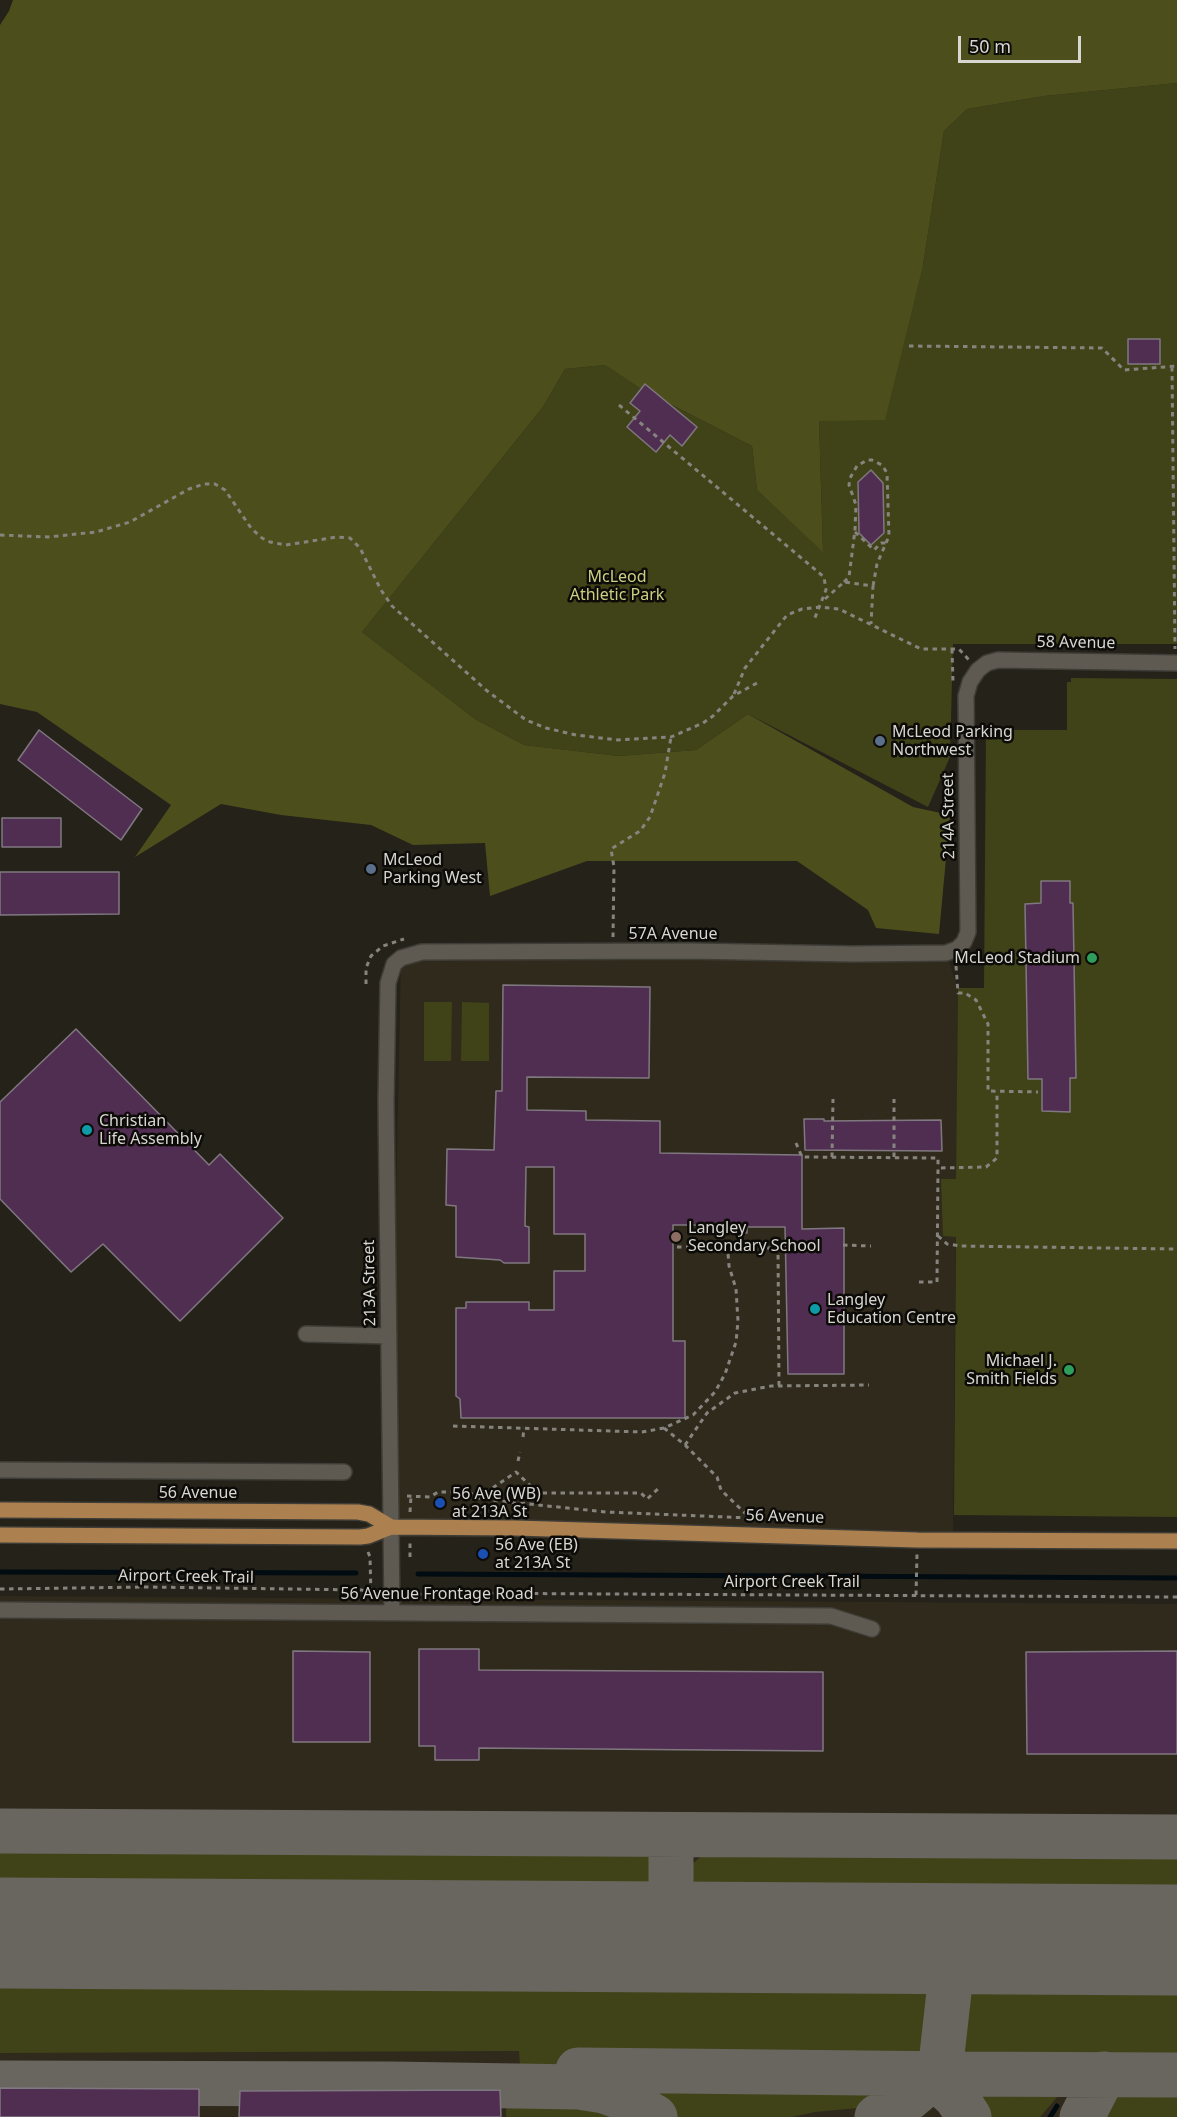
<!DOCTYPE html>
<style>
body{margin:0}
#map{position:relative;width:1177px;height:2117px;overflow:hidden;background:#25221a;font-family:"Noto Sans",sans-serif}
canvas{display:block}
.scale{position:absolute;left:958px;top:36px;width:123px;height:27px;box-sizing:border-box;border:3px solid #d8d6d1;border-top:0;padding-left:8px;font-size:18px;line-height:21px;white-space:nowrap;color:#d8d6d1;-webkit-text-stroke:4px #0d0b08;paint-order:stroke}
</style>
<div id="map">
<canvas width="1177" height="2117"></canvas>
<div class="scale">50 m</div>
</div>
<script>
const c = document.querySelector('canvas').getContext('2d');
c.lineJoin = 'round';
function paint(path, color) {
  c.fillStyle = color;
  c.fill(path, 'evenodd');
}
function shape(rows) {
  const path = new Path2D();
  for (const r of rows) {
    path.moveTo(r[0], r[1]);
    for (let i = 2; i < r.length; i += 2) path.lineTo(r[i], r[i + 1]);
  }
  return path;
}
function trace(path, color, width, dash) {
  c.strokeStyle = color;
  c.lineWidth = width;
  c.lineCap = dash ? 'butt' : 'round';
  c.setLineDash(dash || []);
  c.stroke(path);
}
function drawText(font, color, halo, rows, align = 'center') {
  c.font = font + ' "Noto Sans",sans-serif';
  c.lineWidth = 5;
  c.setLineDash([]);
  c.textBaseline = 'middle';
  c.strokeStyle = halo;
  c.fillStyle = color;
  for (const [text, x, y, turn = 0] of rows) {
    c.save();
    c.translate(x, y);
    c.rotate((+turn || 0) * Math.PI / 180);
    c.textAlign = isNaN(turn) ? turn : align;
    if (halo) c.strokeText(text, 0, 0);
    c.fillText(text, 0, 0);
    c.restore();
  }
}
paint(shape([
 [946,953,958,988,953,1540,391,1537,390,1485,401,958],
 [0,1596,1177,1604,1177,2117,0,2117]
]), '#302a1d');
paint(shape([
 [1177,83,1177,644,953,644,950,757,928,807,748,714,696,750,619,756,524,745,475,719,362,632,543,407,565,369,605,365,641,389,752,446,757,490,823,551,819,421,923,265,944,131,967,109,1044,96],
 [1071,678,1177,679,1177,1517,954,1515,956,1237,943,1236,941,1179,956,1179,958,988,984,988,986,730,1067,730,1067,682,1071,682],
 [424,1002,452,1002,451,1061,424,1061],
 [462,1002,489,1003,489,1061,461,1061],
 [0,1840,639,1844,663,1868,663,1884,645,1907,0,1903],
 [714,1845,1177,1847,1177,1910,709,1907,688,1885,689,1867],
 [0,1961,935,1967,939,1973,931,2051,893,2096,882,2103,868,2107,815,2112,792,2117,671,2117,619,2087,607,2082,521,2079,519,2051,0,2053],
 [970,1966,1177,1968,1177,2064,959,2061,952,2051,961,1972],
 [957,2082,1070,2082,1040,2117,976,2117,957,2089],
 [1111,2082,1171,2083,1177,2087,1177,2117,1094,2117],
 [507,2094,584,2095,604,2098,641,2117,506,2117]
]), '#404318');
paint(shape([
 [13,0,1177,0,1177,83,1044,96,967,109,944,131,923,265,885,420,819,421,823,552,757,490,752,446,641,389,605,365,565,369,543,407,362,632,475,719,524,745,619,756,696,750,748,714,913,807,950,815,939,934,876,928,868,910,797,861,587,861,490,896,485,843,413,845,371,825,281,815,221,804,135,857,171,805,37,712,0,704,0,25,9,11]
]), '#4c4f1b');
trace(shape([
 [0,1572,356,1573],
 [418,1574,1177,1578],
 [1050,2117,1057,2106]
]), '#000b12', 5);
trace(shape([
 [0,1831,1177,1837],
 [671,1937,671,1835],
 [955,1939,939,2081,956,2097,969,2117],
 [578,2070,963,2074],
 [0,2083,391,2084,579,2087,604,2091,618,2096,655,2117],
 [877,2117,891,2113,927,2083,933,2080,939,2081,942,2078,953,2074,1177,2075],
 [1082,2117,1104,2074]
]), '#68665f', 45);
trace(shape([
 [0,1933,1177,1940]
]), '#68665f', 111);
const building = shape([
 [1128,339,1160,339,1160,364,1128,364,1128,339],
 [645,384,697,427,682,446,670,435,656,452,627,427,640,411,630,403,645,384],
 [871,470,883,483,884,533,871,545,859,533,858,482,871,470],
 [39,730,142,809,121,840,18,760,39,730],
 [2,818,61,818,61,847,2,847,2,818],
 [0,872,119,872,119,914,0,915,0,872],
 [1041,881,1070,881,1070,903,1073,903,1076,1078,1070,1078,1070,1112,1042,1111,1042,1079,1028,1079,1025,904,1041,903,1041,881],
 [503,985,650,987,649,1078,527,1077,527,1110,586,1111,586,1120,660,1121,660,1153,802,1155,802,1229,844,1228,844,1374,788,1374,785,1227,747,1227,747,1233,717,1233,717,1225,673,1225,673,1341,685,1341,685,1418,461,1418,460,1399,456,1396,456,1308,466,1308,466,1302,529,1302,529,1310,554,1310,554,1271,585,1271,585,1234,554,1234,554,1167,526,1167,525,1226,529,1227,529,1263,504,1263,500,1260,456,1257,456,1206,446,1205,447,1149,494,1150,496,1091,502,1091,503,985],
 [76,1029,209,1165,220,1154,283,1218,180,1321,103,1244,71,1272,0,1199,0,1102,76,1029],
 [804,1119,824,1119,824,1121,941,1120,942,1151,805,1150,804,1119],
 [419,1649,479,1649,479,1670,823,1672,823,1751,479,1748,479,1760,435,1760,435,1746,419,1746,419,1649],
 [293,1651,370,1652,370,1742,293,1742,293,1651],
 [1177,1651,1177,1754,1027,1754,1026,1652,1177,1651],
 [0,2088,199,2089,199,2117,0,2117,0,2088],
 [500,2090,501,2117,239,2117,240,2091,500,2090]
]);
paint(building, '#502e51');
trace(building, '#807880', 1.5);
const minor = shape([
 [306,1334,389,1336],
 [0,1470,344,1472],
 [0,1610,831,1616,872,1629],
 [392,1612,386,1102,388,983,394,964,401,958,422,952,690,951,853,954,946,953,957,949,964,942,968,932,966,696,970,682,978,670,987,663,998,660,1177,663]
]);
const major = shape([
 [0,1510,358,1512,369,1514,391,1527],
 [0,1535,360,1537,368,1536,391,1527,515,1528,917,1540,1177,1541]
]);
trace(minor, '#3e3c36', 18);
trace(major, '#3e3c36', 18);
trace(shape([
 [909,346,1102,348,1124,370,1177,366],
 [1172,367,1175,649],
 [619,405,824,577,826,590,814,620],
 [855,532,874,550,881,543,887,543],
 [0,535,48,537,96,532,130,522,189,489,204,484,215,484,225,490,251,528,262,538,270,542,286,545,337,537,350,538,360,548,381,590,392,606,486,690,526,720,546,728,576,735,618,740,671,737,703,723,713,716,733,696,757,683],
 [844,582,849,577,855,530,856,505,849,485,850,478,857,466,867,460,872,460,882,465,887,473,889,536,877,564,873,586],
 [825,599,844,582,873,586,871,624],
 [952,649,953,682],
 [734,694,745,668,787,615,802,609,820,607,839,609,921,649,959,649,969,660],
 [613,937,614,867,611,849,640,831,650,817,665,773,671,737],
 [956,966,958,993,965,993,976,1000,988,1024,988,1091,1038,1092],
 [366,984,366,968,371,956,383,946,404,939],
 [796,1143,802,1157,938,1158,938,1168],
 [832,1157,833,1099],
 [894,1157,894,1099],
 [938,1236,947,1244,961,1246,1177,1249],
 [843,1245,871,1246],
 [677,1247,778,1248,779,1386],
 [919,1282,937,1282,938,1168,986,1167,997,1158,997,1092],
 [453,1426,642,1432,664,1428,693,1415,715,1392,725,1374,736,1342,738,1321,736,1289,729,1266,727,1241],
 [664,1428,685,1445,717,1477,721,1490,748,1516],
 [523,1437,524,1428],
 [685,1445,707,1413,735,1393,771,1386,869,1385],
 [518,1461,520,1452],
 [407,1496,430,1497,438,1492,469,1492,478,1498,490,1500,606,1512,750,1518],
 [478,1498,516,1472,538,1493,641,1493,647,1499,659,1488],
 [410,1512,411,1496],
 [368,1552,370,1557,371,1595],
 [410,1557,410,1543],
 [0,1589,146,1587,362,1590,371,1595,377,1595],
 [916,1595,917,1554],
 [408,1596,428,1593,1177,1597]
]), '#86847e', 3, [4.5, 4.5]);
trace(minor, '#5e5a51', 15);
trace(major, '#ad814f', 15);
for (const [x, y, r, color] of [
 [880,741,6,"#5c6f8a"],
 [371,869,6,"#5c6f8a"],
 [1092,958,6,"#2e9e5b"],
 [87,1130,6,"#0f9aa8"],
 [676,1237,6,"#8d6e63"],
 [815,1309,6,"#0f9aa8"],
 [1069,1370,6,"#2e9e5b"],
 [440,1503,6,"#1a4fb4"],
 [483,1554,6,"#1a4fb4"]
]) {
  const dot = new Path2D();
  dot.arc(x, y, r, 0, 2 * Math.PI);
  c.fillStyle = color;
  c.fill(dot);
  trace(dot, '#0d0b08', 2);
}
drawText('16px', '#ccd181', '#0d0b08', [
 ["McLeod",617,577],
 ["Athletic Park",617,595]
]);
drawText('16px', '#d8d6d1', '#0d0b08', [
 ["58 Avenue",1076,643,1],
 ["214A Street",949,816,-91],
 ["57A Avenue",673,934],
 ["213A Street",370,1283,-91],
 ["56 Avenue",198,1493],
 ["56 Avenue",785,1517,2],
 ["Airport Creek Trail",186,1577,1],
 ["Airport Creek Trail",792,1582],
 ["56 Avenue Frontage Road",437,1594]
]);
drawText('16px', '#d8d6d1', '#0d0b08', [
 ["McLeod Parking",892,732],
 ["Northwest",892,750],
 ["McLeod",383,860],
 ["Parking West",383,878],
 ["McLeod Stadium",1080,958,"right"],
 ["Christian",99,1121],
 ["Life Assembly",99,1139],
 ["Langley",688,1228],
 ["Secondary School",688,1246],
 ["Langley",827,1300],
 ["Education Centre",827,1318],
 ["Michael J.",1057,1361,"right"],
 ["Smith Fields",1057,1379,"right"],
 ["56 Ave (WB)",452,1494],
 ["at 213A St",452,1512],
 ["56 Ave (EB)",495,1545],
 ["at 213A St",495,1563]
], 'left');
</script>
